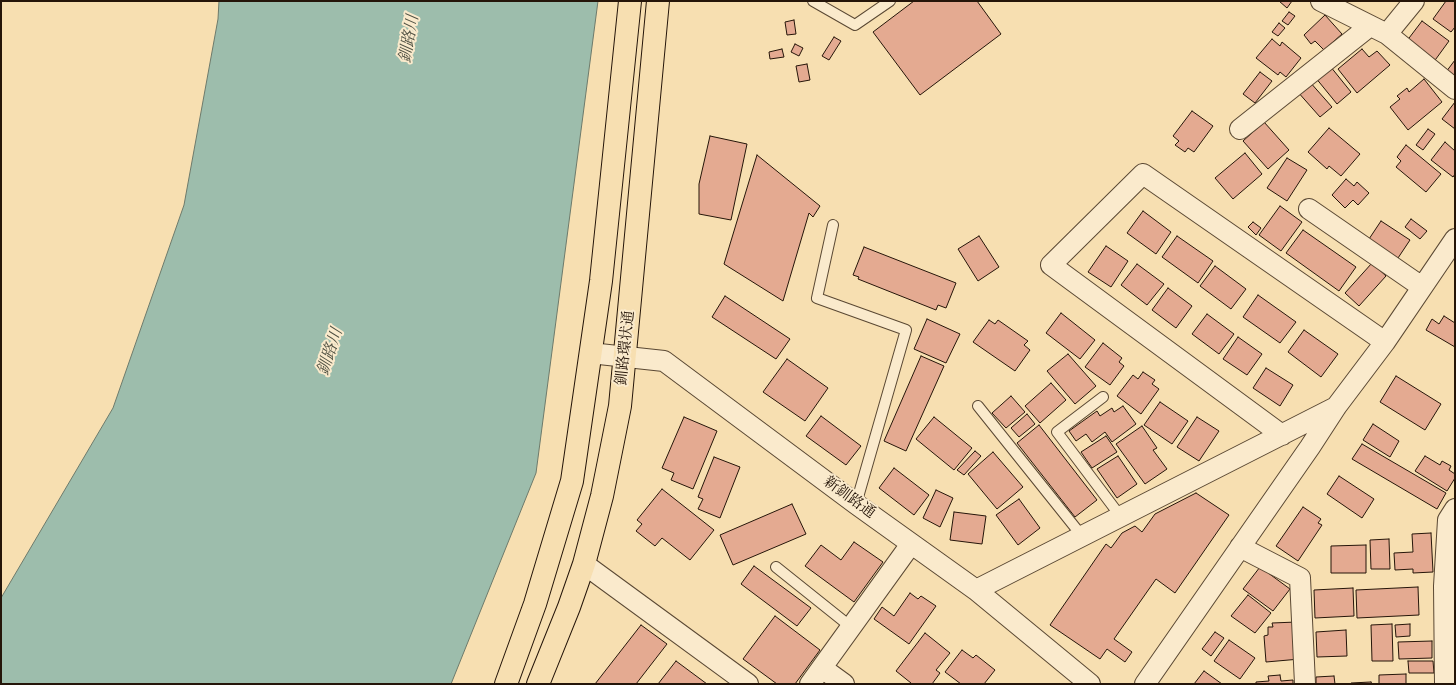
<!DOCTYPE html>
<meta charset="utf-8">
<style>
body{margin:0}
#map{position:relative;width:1456px;height:685px;overflow:hidden;background:#f7dfb1;font-family:Cardo,serif}
canvas{display:block}
.frame{position:absolute;inset:0;border:2px solid #251509;pointer-events:none}
</style>
<div id="map">
<canvas width="1456" height="685"></canvas>
<div class="frame"></div>
</div>
<script>
const c = document.querySelector('canvas').getContext('2d');
c.lineJoin = 'round';
function paint(path, color) {
  c.fillStyle = color;
  c.fill(path, 'evenodd');
}
function shape(rows) {
  const path = new Path2D();
  for (const r of rows) {
    path.moveTo(r[0], r[1]);
    for (let i = 2; i < r.length; i += 2) path.lineTo(r[i], r[i + 1]);
  }
  return path;
}
function trace(path, color, width, dash) {
  c.strokeStyle = color;
  c.lineWidth = width;
  c.lineCap = dash ? 'butt' : 'round';
  c.setLineDash(dash || []);
  c.stroke(path);
}
function drawText(font, color, halo, rows, align = 'center') {
  c.font = font + ' Cardo,"Noto Serif JP",serif';
  c.lineWidth = 4;
  c.setLineDash([]);
  c.textBaseline = 'middle';
  c.strokeStyle = halo;
  c.fillStyle = color;
  for (const [text, x, y, turn = 0] of rows) {
    c.save();
    c.translate(x, y);
    c.rotate((+turn || 0) * Math.PI / 180);
    c.textAlign = isNaN(turn) ? turn : align;
    if (halo) c.strokeText(text, 0, 0);
    c.fillText(text, 0, 0);
    c.restore();
  }
}
const water = shape([
 [219,1,598,1,536,473,451,684,1,684,1,598,113,408,184,205,218,19,219,1]
]);
paint(water, '#9dbdac');
trace(water, '#6d7a6b', 1);
const building = shape([
 [914,1,977,1,1001,34,920,95,873,32,914,1],
 [1279,1,1292,1,1287,8,1279,1],
 [1446,1,1455,1,1455,27,1451,32,1433,19,1446,1],
 [1289,12,1295,16,1288,25,1282,21,1289,12],
 [1325,15,1342,34,1324,50,1315,41,1311,44,1304,35,1325,15],
 [794,20,796,34,787,35,785,22,794,20],
 [1422,21,1449,41,1433,63,1406,42,1422,21],
 [1279,23,1285,28,1278,36,1272,32,1279,23],
 [834,37,841,41,829,60,822,56,834,37],
 [1272,39,1280,46,1282,42,1301,58,1286,77,1280,72,1278,75,1256,58,1272,39],
 [795,44,803,48,799,56,791,52,795,44],
 [782,49,784,57,770,59,769,52,782,49],
 [1362,49,1369,57,1377,51,1390,65,1357,93,1338,69,1362,49],
 [1455,60,1455,79,1446,72,1455,60],
 [807,64,810,80,799,82,796,66,807,64],
 [1330,66,1351,92,1337,104,1315,77,1330,66],
 [1260,72,1272,81,1255,103,1243,94,1260,72],
 [1424,79,1442,102,1408,130,1390,107,1400,99,1397,96,1407,88,1409,92,1424,79],
 [1309,81,1332,107,1320,117,1297,91,1309,81],
 [1455,102,1455,129,1442,119,1455,102],
 [1192,111,1213,126,1194,152,1188,148,1185,152,1175,145,1179,141,1173,136,1192,111],
 [1264,122,1289,150,1268,169,1243,141,1264,122],
 [1329,128,1360,154,1341,176,1329,166,1327,169,1308,152,1329,128],
 [1428,129,1435,134,1423,150,1416,145,1428,129],
 [710,136,747,144,731,220,699,214,699,184,710,136],
 [1445,142,1455,151,1455,174,1453,177,1431,160,1445,142],
 [1406,145,1441,174,1426,192,1396,167,1401,161,1397,157,1406,145],
 [1245,153,1262,174,1233,199,1215,178,1245,153],
 [757,155,820,206,813,217,809,213,783,301,724,264,757,155],
 [1287,158,1307,170,1287,201,1267,188,1287,158],
 [1346,179,1354,186,1357,182,1369,193,1358,205,1353,200,1345,208,1332,195,1346,179],
 [1280,206,1302,222,1281,251,1259,235,1280,206],
 [1143,211,1171,232,1156,254,1127,233,1143,211],
 [1411,219,1427,231,1420,239,1405,227,1411,219],
 [1381,221,1410,240,1396,261,1367,242,1381,221],
 [1253,222,1261,228,1256,235,1248,227,1253,222],
 [1303,230,1356,267,1339,291,1286,253,1303,230],
 [979,236,999,267,978,281,958,249,979,236],
 [1177,236,1213,261,1198,283,1162,257,1177,236],
 [1106,246,1128,261,1111,287,1088,272,1106,246],
 [864,247,956,283,946,308,938,305,936,310,858,279,859,277,853,275,864,247],
 [1372,263,1386,276,1359,306,1345,293,1372,263],
 [1137,264,1164,284,1147,305,1121,285,1137,264],
 [1215,266,1246,289,1231,309,1200,286,1215,266],
 [1168,288,1192,306,1176,328,1152,310,1168,288],
 [1258,295,1296,322,1280,343,1243,317,1258,295],
 [725,296,790,339,776,359,712,317,725,296],
 [1061,313,1095,340,1080,359,1046,333,1061,313],
 [1207,314,1234,334,1219,354,1192,334,1207,314],
 [1444,316,1455,323,1455,347,1426,330,1432,319,1439,324,1444,316],
 [927,319,960,334,946,363,914,349,927,319],
 [989,320,995,324,998,320,1028,341,1024,345,1030,350,1015,371,973,342,989,320],
 [1304,330,1338,354,1321,377,1288,352,1304,330],
 [1238,337,1262,354,1247,375,1223,359,1238,337],
 [1103,343,1122,358,1119,362,1124,366,1110,385,1085,367,1103,343],
 [1068,354,1096,386,1075,404,1047,371,1068,354],
 [921,356,944,366,906,451,884,441,921,356],
 [787,359,828,388,805,421,763,392,787,359],
 [1266,368,1293,385,1280,406,1253,388,1266,368],
 [1143,372,1155,380,1152,384,1159,389,1141,414,1117,396,1133,375,1138,379,1143,372],
 [1396,376,1441,404,1425,430,1380,402,1396,376],
 [1051,383,1066,400,1040,423,1025,406,1051,383],
 [1011,396,1025,412,1006,428,992,413,1011,396],
 [1160,402,1188,421,1172,444,1144,425,1160,402],
 [1123,406,1136,424,1112,442,1105,432,1092,442,1086,434,1076,441,1069,431,1097,411,1100,416,1112,408,1114,412,1123,406],
 [1027,414,1035,424,1019,437,1011,428,1027,414],
 [821,416,861,446,846,465,806,436,821,416],
 [684,417,717,431,693,489,671,480,674,473,662,468,684,417],
 [934,417,972,448,954,470,916,439,934,417],
 [1197,417,1219,431,1199,461,1177,447,1197,417],
 [1373,424,1399,441,1390,457,1363,440,1373,424],
 [1039,425,1097,500,1075,517,1017,443,1039,425],
 [1142,426,1157,448,1153,450,1167,469,1145,484,1116,444,1142,426],
 [1106,436,1117,452,1092,468,1081,452,1106,436],
 [1362,444,1446,493,1437,509,1352,459,1362,444],
 [975,451,981,456,964,475,957,470,975,451],
 [993,452,1023,487,997,509,968,474,993,452],
 [1118,456,1137,484,1117,498,1097,469,1118,456],
 [1425,456,1440,465,1442,461,1451,466,1449,470,1455,474,1455,478,1447,491,1415,471,1425,456],
 [714,457,740,467,720,518,698,509,703,499,698,497,714,457],
 [894,468,929,495,914,515,879,488,894,468],
 [1339,476,1374,499,1362,518,1327,494,1339,476],
 [662,489,714,530,690,560,662,538,655,546,636,531,642,524,637,520,662,489],
 [936,490,953,498,940,527,923,518,936,490],
 [1196,493,1229,515,1175,593,1156,579,1114,639,1132,652,1125,662,1107,649,1100,659,1050,625,1106,544,1111,548,1122,533,1135,526,1142,532,1155,514,1196,493],
 [1019,499,1040,528,1018,545,996,515,1019,499],
 [792,504,806,534,733,565,720,535,792,504],
 [1303,507,1321,519,1318,523,1322,525,1298,561,1276,546,1303,507],
 [954,512,986,516,982,544,950,540,954,512],
 [1431,533,1433,572,1413,573,1413,569,1395,570,1394,553,1413,552,1412,534,1431,533],
 [1389,539,1390,569,1371,569,1370,540,1389,539],
 [854,542,883,562,854,602,805,566,821,545,841,560,854,542],
 [1366,545,1366,573,1331,573,1331,546,1366,545],
 [754,566,811,608,797,626,741,584,754,566],
 [1260,567,1290,589,1273,611,1243,589,1260,567],
 [1418,587,1419,615,1357,618,1356,590,1418,587],
 [1353,588,1354,616,1315,618,1314,590,1353,588],
 [910,593,918,599,921,596,936,606,909,644,874,619,882,607,894,616,910,593],
 [1248,595,1271,613,1255,633,1231,616,1248,595],
 [775,616,820,650,795,684,777,684,743,659,775,616],
 [1297,622,1300,659,1266,662,1264,636,1268,635,1268,627,1273,627,1272,623,1297,622],
 [1392,624,1393,661,1372,661,1371,625,1392,624],
 [1410,624,1410,636,1396,637,1395,625,1410,624],
 [641,625,667,644,636,684,595,684,641,625],
 [1346,630,1347,656,1317,657,1316,632,1346,630],
 [1215,632,1224,638,1211,656,1202,649,1215,632],
 [925,633,950,653,936,670,940,673,932,684,911,684,911,683,896,671,925,633],
 [1229,640,1255,658,1240,679,1214,661,1229,640],
 [1432,641,1432,658,1399,659,1398,642,1432,641],
 [962,650,973,658,976,655,995,670,984,684,961,684,945,672,962,650],
 [676,661,707,684,658,684,676,661],
 [1408,661,1433,661,1434,673,1409,673,1408,661],
 [1204,671,1222,684,1194,684,1204,671],
 [1406,674,1406,684,1379,684,1379,675,1406,674],
 [1280,675,1281,681,1293,680,1293,684,1256,684,1256,682,1269,681,1268,676,1280,675],
 [1334,676,1335,684,1316,684,1316,677,1334,676],
 [1371,682,1372,684,1351,684,1351,683,1371,682]
]);
paint(building, '#e4aa91');
trace(building, '#251509', 1);
const service = shape([
 [813,1,855,25,890,1],
 [833,225,817,298,906,330,856,504],
 [1103,397,1057,432,1121,517],
 [978,406,1082,536],
 [776,567,851,627]
]);
const minor = shape([
 [1321,1,1387,34,1455,89],
 [1387,34,1414,1],
 [1240,129,1370,26],
 [1309,209,1422,287],
 [590,353,664,361,856,504,976,590,1090,684],
 [1282,435,1051,265,1143,174,1385,342],
 [1240,547,1300,578,1305,684],
 [584,564,748,684],
 [976,590,1336,407],
 [822,668,844,684],
 [810,684,911,544],
 [1145,684,1310,447,1336,407,1385,342,1455,239],
 [1445,684,1444,586,1448,520,1455,509]
]);
const trunk = shape([
 [506,684,535,604,572,481,601,281,630,1],
 [538,684,569,607,584,564,602,496,620,406,658,1]
]);
trace(service, '#5a4833', 12);
trace(minor, '#5a4833', 22);
trace(trunk, '#251509', 24);
trace(service, '#faeacc', 10);
trace(minor, '#faeacc', 20);
trace(trunk, '#f7dfb1', 22);
drawText('15px', '#251509', '#faeacc', [
 ["釧路環状通",626,348,-84],
 ["新釧路通",849,498,36]
]);
drawText('italic 16px', '#4f5042', '#faeacc', [
 ["釧路川",410,39,-80],
 ["釧路川",331,352,-72]
]);
</script>
